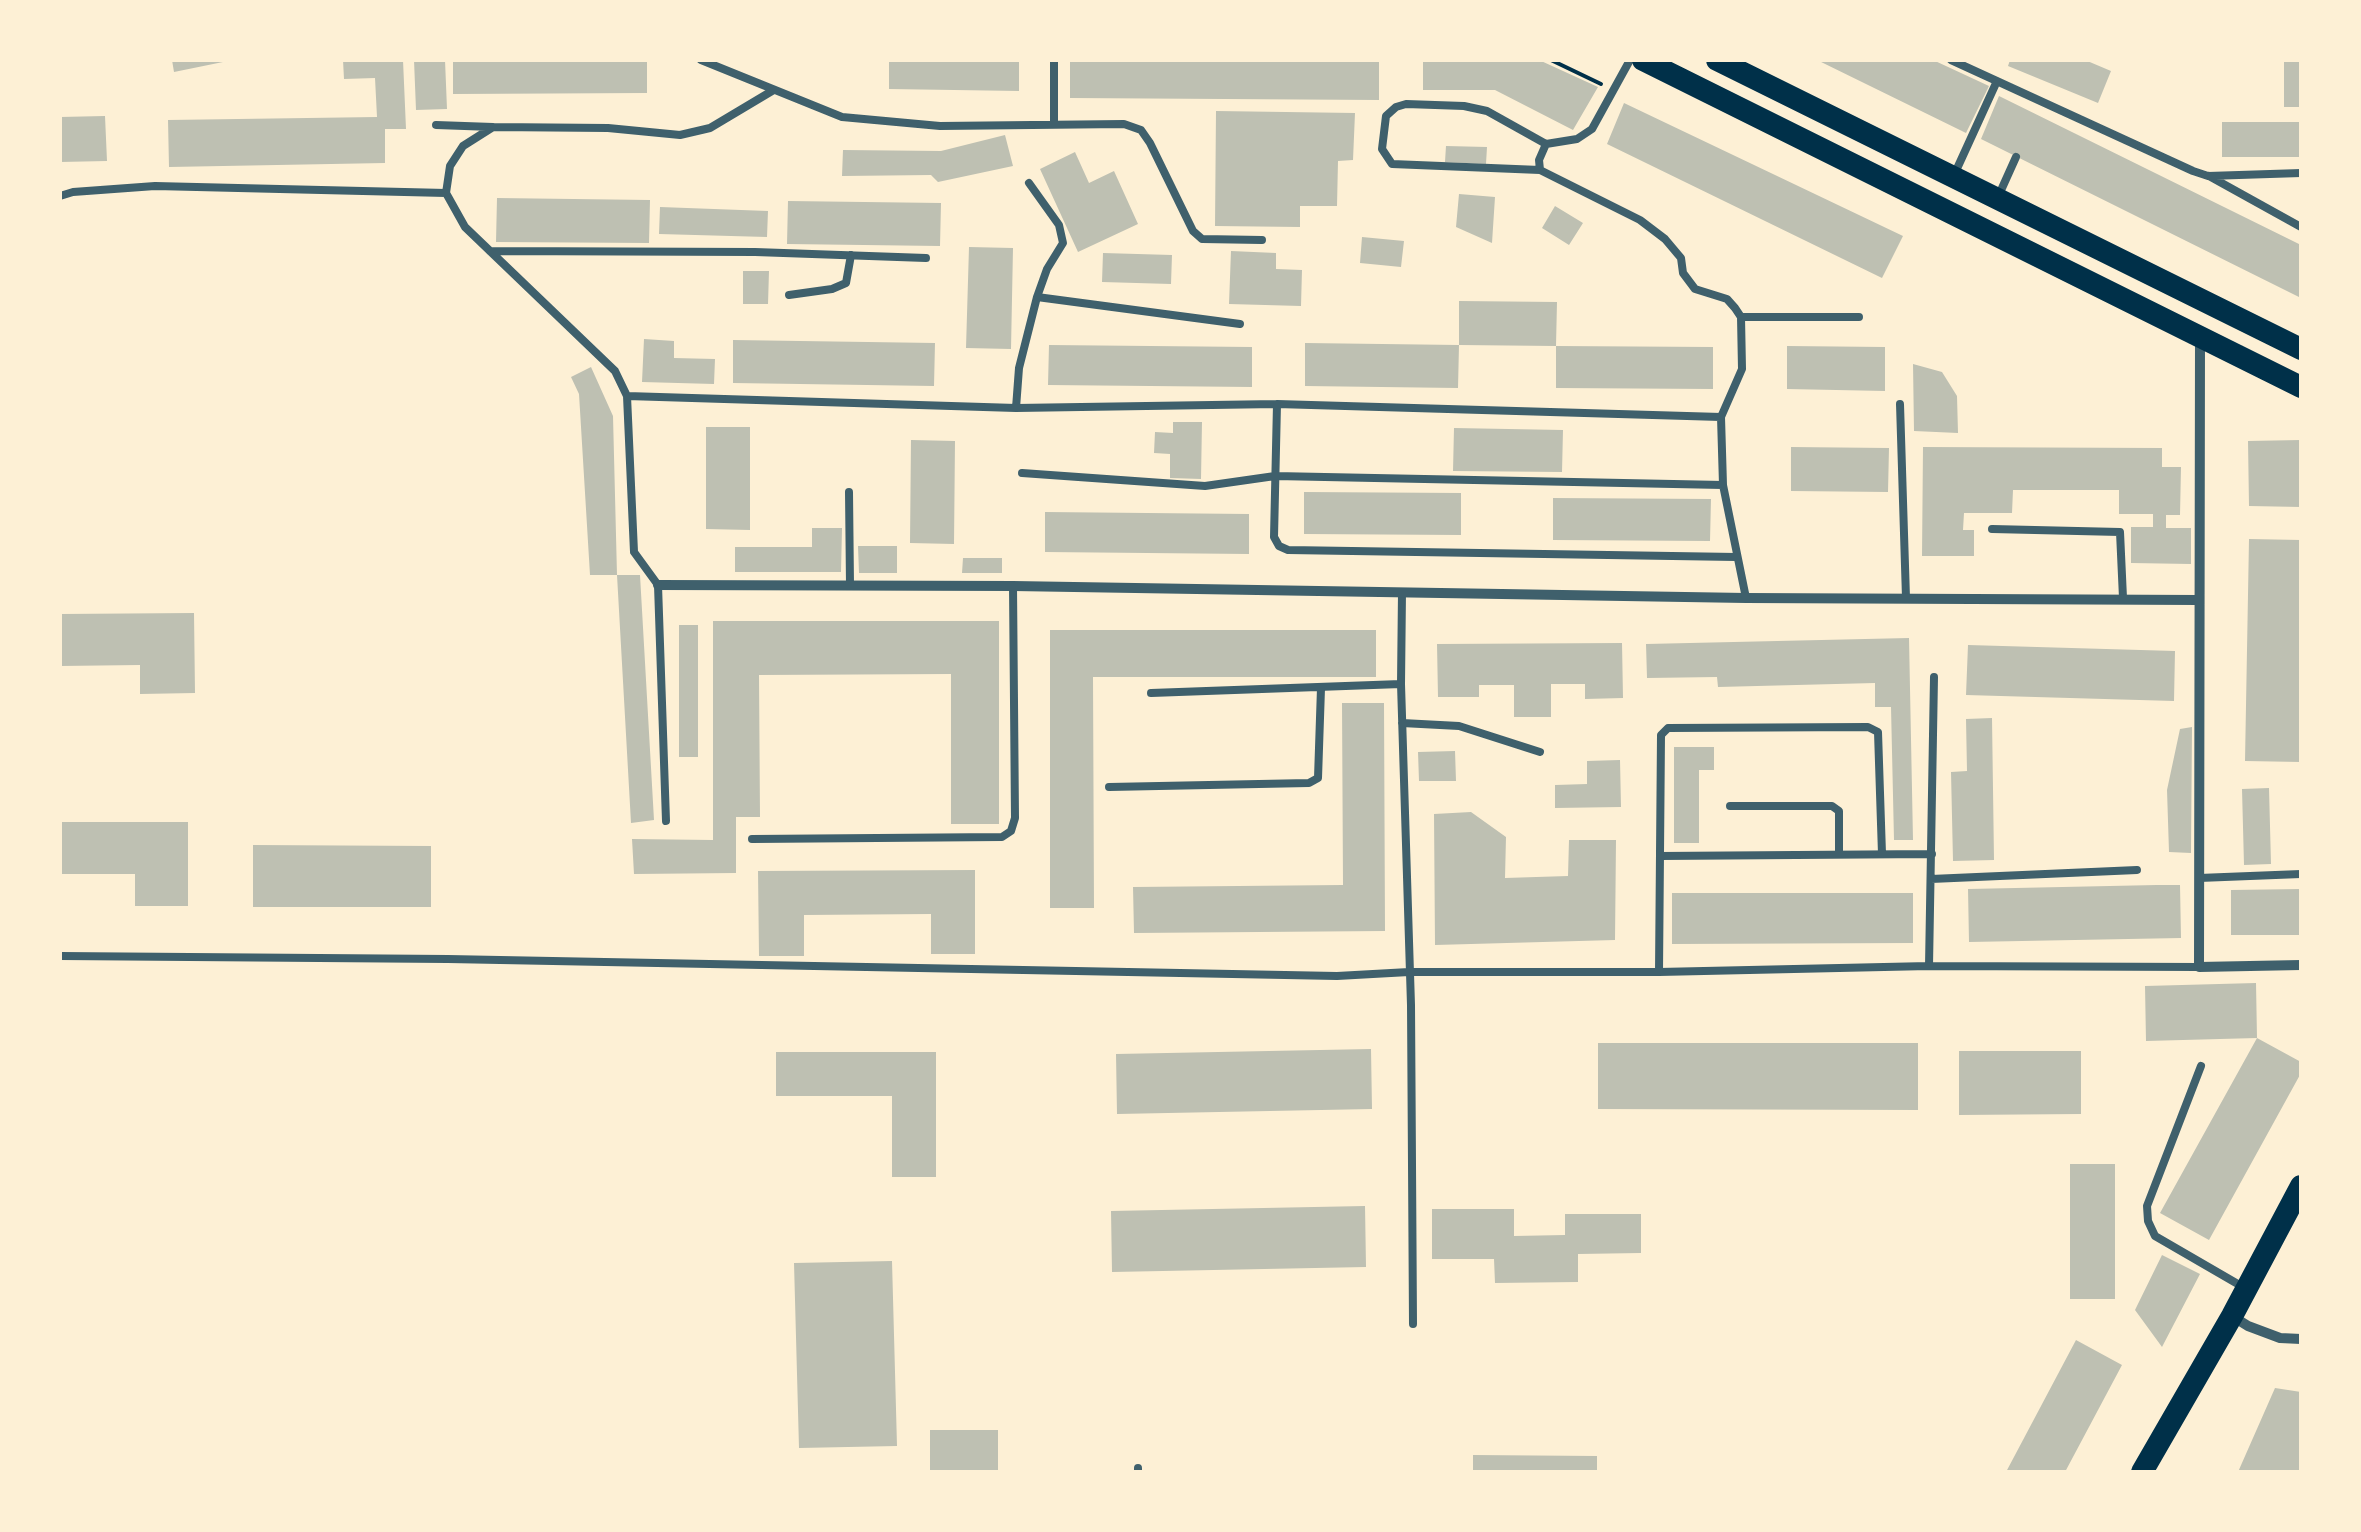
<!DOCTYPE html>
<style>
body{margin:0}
#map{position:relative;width:2361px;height:1532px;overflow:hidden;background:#fdf0d5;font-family:Raleway,sans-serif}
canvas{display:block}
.frame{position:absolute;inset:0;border:62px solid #fdf0d5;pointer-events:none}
</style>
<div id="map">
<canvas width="2361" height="1532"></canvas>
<div class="frame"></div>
</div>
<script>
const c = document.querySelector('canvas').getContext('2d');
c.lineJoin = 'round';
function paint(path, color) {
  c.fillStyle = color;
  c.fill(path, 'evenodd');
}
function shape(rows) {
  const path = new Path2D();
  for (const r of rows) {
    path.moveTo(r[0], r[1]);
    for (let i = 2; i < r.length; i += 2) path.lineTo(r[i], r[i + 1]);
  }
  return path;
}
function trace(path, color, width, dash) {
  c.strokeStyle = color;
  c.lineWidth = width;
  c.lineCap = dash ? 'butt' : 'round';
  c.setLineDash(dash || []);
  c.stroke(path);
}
paint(shape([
 [172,60,223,60,223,62,174,72],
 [343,60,403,60,406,129,385,129,385,163,169,167,168,120,377,117,375,78,344,79],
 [414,60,445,60,447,109,416,110],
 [453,60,647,60,647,93,453,94],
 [889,60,1019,60,1019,91,889,89],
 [1070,60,1379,60,1379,100,1070,98],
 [1423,60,1539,60,1598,87,1573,130,1495,90,1423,90],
 [1817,60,1933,60,1989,86,1966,133],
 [2010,60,2085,60,2111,71,2098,103,2008,66],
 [2284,60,2301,60,2301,107,2284,107],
 [1999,96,2301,245,2301,298,1981,139],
 [1624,103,1903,236,1882,278,1607,144],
 [1216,111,1355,113,1353,160,1338,161,1337,206,1300,206,1300,227,1215,226],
 [105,116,107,161,60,162,60,117],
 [2222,122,2301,122,2301,157,2222,157],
 [1005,135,1013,166,938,182,931,175,842,176,843,150,941,151],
 [1446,146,1487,147,1486,164,1445,162],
 [1075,152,1089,183,1114,171,1138,224,1078,252,1040,169],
 [1459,194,1495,197,1492,243,1456,227],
 [497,198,650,200,649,243,496,242],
 [788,201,941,203,940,246,787,244],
 [1555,206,1583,223,1569,245,1542,228],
 [660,207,768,211,767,237,659,234],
 [1362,237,1404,241,1401,267,1360,263],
 [969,247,1013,248,1011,349,966,348],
 [1231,251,1276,253,1276,269,1302,270,1301,306,1229,304],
 [1103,253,1172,255,1171,284,1102,282],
 [743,271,769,271,768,304,743,304],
 [1459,301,1557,302,1556,346,1713,347,1713,389,1556,388,1556,346,1459,345],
 [644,339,674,341,674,358,715,359,714,384,642,382],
 [733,340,935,343,934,386,733,383],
 [1305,343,1459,345,1458,388,1305,386],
 [1049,345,1252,347,1252,387,1048,385],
 [1787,346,1885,347,1885,391,1787,389],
 [1913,364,1942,372,1957,396,1958,433,1914,431],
 [591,367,613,416,617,575,590,575,579,394,571,377],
 [1173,422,1202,422,1201,479,1170,478,1170,454,1154,453,1155,432,1173,433],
 [706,427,750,427,750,530,706,529],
 [1454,428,1563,430,1562,472,1453,471],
 [911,440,955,441,954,544,910,543],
 [2301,440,2301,507,2249,506,2248,441],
 [1791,447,1889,448,1888,492,1791,491],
 [1923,447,2162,448,2162,467,2181,467,2180,515,2166,515,2166,528,2191,528,2191,564,2131,563,2131,527,2153,527,2153,514,2119,514,2119,490,2013,490,2012,513,1964,513,1963,530,1974,530,1974,556,1922,556],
 [1304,492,1461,493,1461,535,1304,534],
 [1553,498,1711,499,1710,541,1553,540],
 [1045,512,1249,514,1249,554,1045,552],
 [812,528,842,528,841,572,735,572,735,547,812,547],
 [2249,539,2301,540,2301,762,2245,761],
 [858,546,897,546,897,573,859,573],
 [963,558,1002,558,1002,573,962,573],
 [617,575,640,575,654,820,631,823],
 [194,613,195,693,140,694,140,665,60,666,60,614],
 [713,621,999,621,999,824,951,824,951,674,759,675,760,817,736,817,736,873,634,874,632,839,713,840],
 [679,625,698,625,698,757,679,757],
 [1050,630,1376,630,1376,677,1093,677,1094,908,1050,908],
 [1909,638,1913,840,1894,840,1891,707,1875,707,1875,683,1718,687,1717,677,1647,678,1646,644],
 [1622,643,1623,698,1585,699,1585,684,1551,684,1551,717,1514,717,1514,685,1479,685,1479,697,1438,697,1437,644],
 [1968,645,2175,651,2174,701,1966,695],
 [1342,703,1384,703,1385,931,1134,933,1133,887,1343,885],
 [1992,718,1994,860,1953,861,1951,772,1967,771,1966,719],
 [2192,727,2191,853,2169,852,2167,790,2180,729],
 [1674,747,1714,747,1714,770,1699,770,1699,843,1674,843],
 [1455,751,1456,781,1419,781,1418,752],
 [1620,760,1621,807,1555,808,1555,785,1587,784,1587,761],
 [2269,788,2271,864,2244,865,2242,789],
 [1471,812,1506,837,1505,878,1568,876,1569,840,1616,840,1615,940,1435,945,1434,814],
 [60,822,188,822,188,906,135,906,135,874,60,874],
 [253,845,431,846,431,907,253,907],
 [975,870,975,954,931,954,931,914,804,915,804,956,759,956,758,871],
 [2157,885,2180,885,2181,938,1969,942,1968,889],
 [2301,889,2301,935,2231,935,2231,890],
 [1672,893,1913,893,1913,943,1672,944],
 [2256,983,2257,1038,2146,1041,2145,986],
 [2257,1038,2301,1062,2301,1073,2209,1240,2160,1213],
 [1598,1043,1918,1043,1918,1110,1598,1109],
 [1371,1049,1372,1109,1117,1114,1116,1054],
 [1959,1051,2081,1051,2081,1114,1959,1115],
 [776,1052,936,1052,936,1177,892,1177,892,1096,776,1096],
 [2070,1164,2115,1164,2115,1299,2070,1299],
 [1365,1206,1366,1267,1112,1272,1111,1211],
 [1432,1209,1514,1209,1514,1236,1565,1235,1565,1214,1641,1214,1641,1253,1578,1254,1578,1282,1495,1283,1494,1259,1432,1259],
 [2162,1255,2200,1274,2162,1347,2135,1310],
 [892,1261,897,1446,799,1448,794,1263],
 [2076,1340,2122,1365,2065,1472,2006,1472],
 [2275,1388,2301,1392,2301,1470,2238,1472],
 [930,1430,998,1430,998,1472,930,1472],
 [1473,1455,1597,1456,1597,1472,1473,1472]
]), '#bec0b2');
trace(shape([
 [1551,60,1601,84]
]), '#003049', 4);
trace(shape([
 [701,60,842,117,940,126,1124,124,1141,130,1150,143,1193,231,1202,239,1262,240],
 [1054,60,1054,123],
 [1951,60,2193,171,2208,176,2301,173],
 [436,125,493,127],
 [1546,144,1487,111,1464,106,1406,104,1396,107,1386,116,1382,149,1392,164,1540,170,1640,220,1665,239,1681,258,1683,273,1695,289,1727,299,1735,308,1741,317,1742,369,1721,417,1723,485,1746,598],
 [1540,170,1539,160,1546,144,1577,139,1592,129,1630,60],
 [1955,173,1997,81],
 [2209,176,2301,227],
 [60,196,73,192,155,186,446,193],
 [1998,197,2016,157],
 [490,251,755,252,926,258],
 [789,295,832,289,846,283,851,255],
 [1037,297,1240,324],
 [1741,317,1859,317],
 [627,396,1016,408,1277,404,1721,417],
 [1277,404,1274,537,1279,546,1288,550,1736,557],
 [1900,404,1906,598],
 [1016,408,1019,368,1037,297,1047,269,1063,243,1059,225,1029,183],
 [1022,473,1205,486,1275,476,1723,485],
 [849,492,850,585],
 [1992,529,2120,532,2123,598],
 [1402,592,1401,684,1411,1005,1413,1324],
 [1151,693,1401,684],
 [1402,723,1459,726,1540,752],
 [1109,787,1309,783,1318,778,1321,688],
 [1730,806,1832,806,1839,811,1839,854],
 [666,821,658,585,634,552,627,396,615,371,465,227,446,193,450,166,463,146,493,127,608,128,680,135,710,128,772,91],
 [752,839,1002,837,1011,831,1015,818,1013,586],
 [1660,856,1932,854],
 [2199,878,2301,874],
 [1931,879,2137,870],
 [60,956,448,959,1337,976,1409,972,1659,972,1929,966,2199,967],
 [1929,966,1934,677],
 [1659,972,1661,735,1668,728,1868,727,1878,732,1882,854],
 [2201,1066,2147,1206,2148,1221,2155,1236,2243,1287],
 [1138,1468,1138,1472]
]), '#3f606c', 8);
trace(shape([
 [2200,338,2199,967,2301,965],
 [658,585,1013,586,1746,598,2199,600],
 [2232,1316,2248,1326,2280,1338,2301,1339]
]), '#3f606c', 10);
trace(shape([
 [1643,60,2301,387],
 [1717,60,2301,349],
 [2142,1472,2232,1316,2301,1186]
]), '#003049', 22);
</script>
